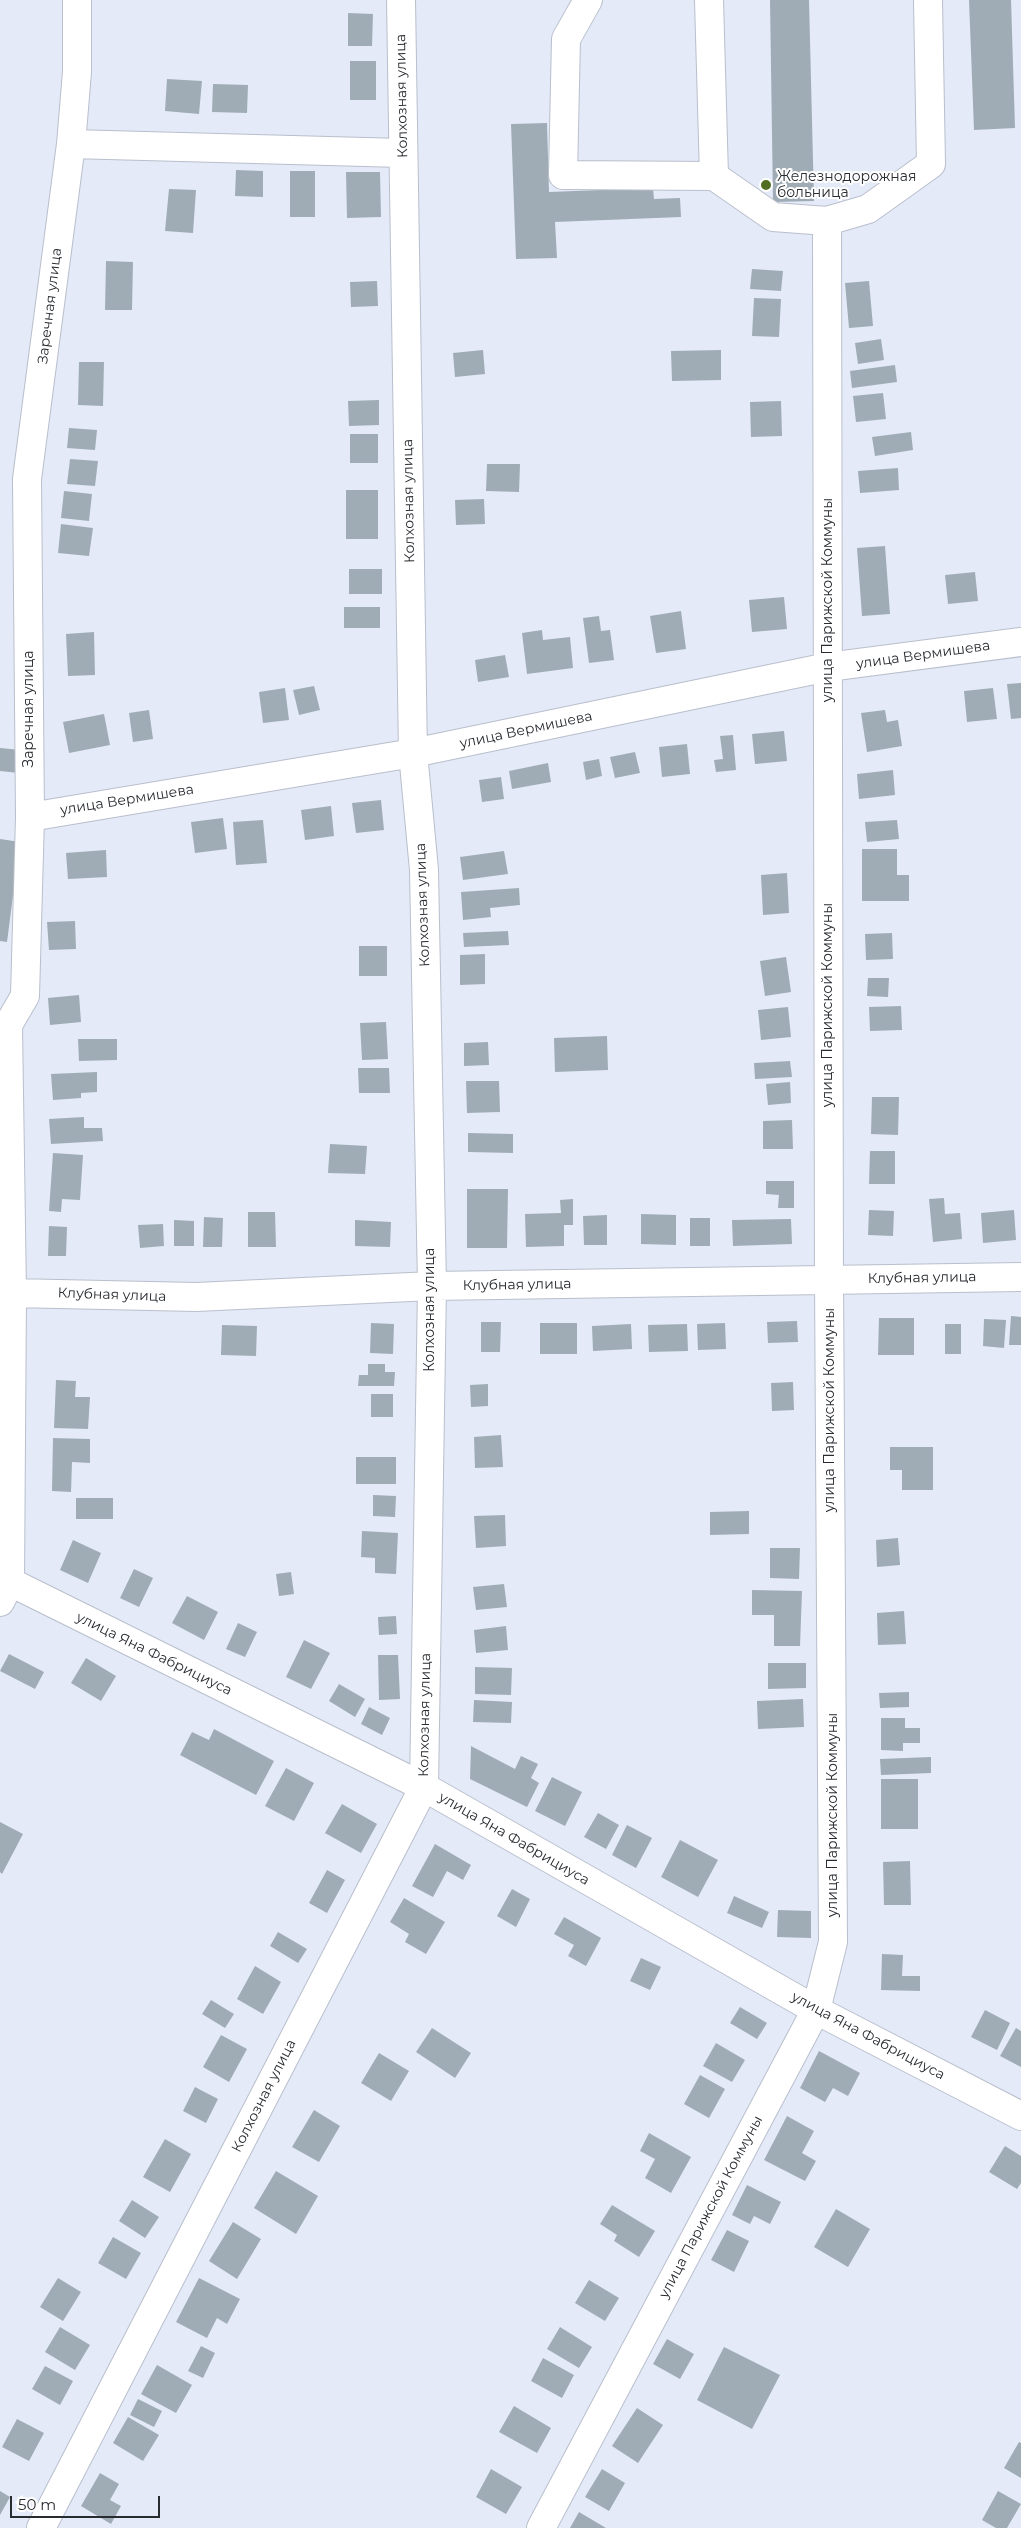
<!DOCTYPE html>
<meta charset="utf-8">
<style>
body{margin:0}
#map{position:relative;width:1021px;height:2528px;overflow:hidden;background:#e4eaf8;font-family:Montserrat,sans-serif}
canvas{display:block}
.scale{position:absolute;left:10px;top:2496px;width:150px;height:22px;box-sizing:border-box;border:2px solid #282b30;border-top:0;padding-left:6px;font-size:15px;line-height:18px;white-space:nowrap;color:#282b30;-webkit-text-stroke:4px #fff;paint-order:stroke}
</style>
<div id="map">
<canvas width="1021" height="2528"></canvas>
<div class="scale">50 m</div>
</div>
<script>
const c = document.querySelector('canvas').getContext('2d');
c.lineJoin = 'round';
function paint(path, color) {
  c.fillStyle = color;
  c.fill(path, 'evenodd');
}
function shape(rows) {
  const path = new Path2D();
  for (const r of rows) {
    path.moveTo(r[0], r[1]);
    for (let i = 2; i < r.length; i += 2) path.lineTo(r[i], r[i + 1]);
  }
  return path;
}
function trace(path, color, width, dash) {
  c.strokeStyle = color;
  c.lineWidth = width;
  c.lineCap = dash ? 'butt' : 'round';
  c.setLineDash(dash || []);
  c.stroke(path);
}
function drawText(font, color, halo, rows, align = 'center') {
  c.font = font + ' Montserrat,sans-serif';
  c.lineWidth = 4;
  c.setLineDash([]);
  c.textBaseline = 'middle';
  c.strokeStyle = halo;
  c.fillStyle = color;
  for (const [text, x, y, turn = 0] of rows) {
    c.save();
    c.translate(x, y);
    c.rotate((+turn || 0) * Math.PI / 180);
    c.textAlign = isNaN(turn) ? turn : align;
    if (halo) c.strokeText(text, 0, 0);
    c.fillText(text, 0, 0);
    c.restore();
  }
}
paint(shape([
 [770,0,809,0,814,201,773,202],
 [969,0,1011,0,1015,128,974,130],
 [348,13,373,14,372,46,348,46],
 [350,61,376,61,376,100,350,100],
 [167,79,202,81,199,114,165,111],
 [213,84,248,85,247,113,212,112],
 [547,123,549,192,653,188,654,199,680,198,681,217,555,222,557,258,516,259,511,124],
 [236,170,263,171,263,197,235,196],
 [290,171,315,171,315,217,290,217],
 [346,172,380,172,381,217,347,218],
 [169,189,196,190,193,233,165,231],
 [106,261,133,262,132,310,105,310],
 [752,269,783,271,781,291,750,289],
 [377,281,378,306,351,307,350,282],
 [869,281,873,326,849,328,845,283],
 [754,298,781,299,779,337,752,336],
 [881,339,884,360,858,364,855,343],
 [483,350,485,374,455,377,453,353],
 [721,350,721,380,672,381,671,351],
 [79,362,104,362,103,406,78,405],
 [895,365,897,382,852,388,850,371],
 [883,393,886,419,856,422,853,396],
 [379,400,379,425,349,426,348,401],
 [781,401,782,436,751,437,750,402],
 [69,428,97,430,95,450,67,448],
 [911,432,913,450,875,456,872,437],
 [350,434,378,434,378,463,350,463],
 [70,459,98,461,95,486,67,484],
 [487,464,520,464,519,492,486,491],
 [898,468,899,490,860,493,858,471],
 [346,490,378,490,378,539,346,539],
 [64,491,92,494,89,521,61,518],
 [484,499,485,524,456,525,455,500],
 [61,524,93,528,89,556,58,553],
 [885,546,890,614,862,616,857,548],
 [349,569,382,569,382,594,349,594],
 [975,572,978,601,948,604,945,575],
 [784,597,787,629,752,632,749,600],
 [344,607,380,607,380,628,344,628],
 [681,611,686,649,656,653,650,616],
 [599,616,601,631,610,630,614,660,589,663,583,618],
 [542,630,543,640,570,637,573,668,527,674,522,633],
 [94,632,95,675,68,676,66,634],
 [505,655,509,677,478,682,475,660],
 [1021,683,1021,718,1011,719,1007,684],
 [314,686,320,710,299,715,293,690],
 [285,688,289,720,263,723,259,692],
 [993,688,997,719,967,722,964,691],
 [149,710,153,739,133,742,129,713],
 [885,710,887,722,898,720,902,746,867,752,861,713],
 [104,714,110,745,69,753,63,722],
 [784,731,787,761,755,764,752,734],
 [733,735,736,770,716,772,714,760,723,759,720,736],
 [687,744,690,774,662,777,659,747],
 [0,748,21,750,19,773,0,771],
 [635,752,640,773,615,778,610,757],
 [599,759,602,776,586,780,583,762],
 [548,763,551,782,512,789,509,771],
 [893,770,895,795,859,799,857,774],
 [501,777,504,799,482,802,479,780],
 [381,800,384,830,356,833,352,803],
 [331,806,334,836,305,840,301,810],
 [223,818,227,849,195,853,191,822],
 [263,820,267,863,236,865,233,822],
 [897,820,899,839,867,842,865,822],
 [0,839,20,842,7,942,0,941],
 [862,849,897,849,897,875,909,875,909,901,862,901],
 [106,850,107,877,68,879,66,853],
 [504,851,508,874,463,880,460,857],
 [787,873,789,913,763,915,761,875],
 [519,888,520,905,490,908,491,917,463,920,461,892],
 [75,921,76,949,49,950,47,922],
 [508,931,509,945,464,947,463,933],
 [892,933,893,959,866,960,865,934],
 [359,946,387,946,387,976,359,976],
 [485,954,485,984,460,985,460,955],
 [786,957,791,992,765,996,760,961],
 [868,978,889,978,888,997,867,996],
 [79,995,81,1022,50,1025,48,998],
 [901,1006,902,1030,870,1031,869,1007],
 [788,1007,791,1037,761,1040,758,1010],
 [386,1022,388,1059,362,1060,360,1023],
 [607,1036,608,1070,555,1072,554,1038],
 [78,1039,117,1039,117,1060,79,1061],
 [488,1042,489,1065,464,1066,464,1043],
 [790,1061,792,1077,755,1079,754,1063],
 [358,1068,389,1068,390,1093,359,1093],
 [97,1072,97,1092,81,1093,81,1098,53,1100,51,1074],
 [466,1081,499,1081,500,1112,467,1113],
 [790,1082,791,1103,768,1105,766,1084],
 [872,1097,899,1097,898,1135,871,1134],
 [84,1117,84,1128,102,1128,103,1141,51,1144,49,1119],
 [792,1120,793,1149,763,1149,763,1121],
 [468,1133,513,1134,513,1153,468,1152],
 [330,1144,367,1146,365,1174,328,1173],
 [870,1151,895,1151,895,1184,869,1184],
 [53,1153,83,1155,80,1200,62,1199,61,1212,49,1211],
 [766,1181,794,1181,794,1208,778,1208,779,1195,766,1194],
 [467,1189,508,1189,507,1248,467,1248],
 [944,1198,945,1214,960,1213,962,1239,933,1242,929,1199],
 [573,1199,573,1225,564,1225,564,1246,526,1247,525,1214,561,1213,560,1200],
 [869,1210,894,1211,893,1236,868,1235],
 [1014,1210,1016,1240,983,1243,981,1213],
 [248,1212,275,1212,276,1247,248,1247],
 [641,1214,676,1215,676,1245,641,1244],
 [607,1215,607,1245,584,1245,583,1216],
 [204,1217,223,1218,222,1247,203,1247],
 [690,1218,710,1218,710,1246,690,1246],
 [791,1219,792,1244,733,1246,732,1220],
 [174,1220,194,1221,194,1246,174,1246],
 [355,1220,391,1222,390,1247,355,1246],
 [163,1224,164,1246,140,1248,138,1225],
 [49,1226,67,1227,66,1256,48,1256],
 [1011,1316,1021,1317,1021,1345,1009,1345],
 [879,1318,914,1318,914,1355,878,1355],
 [984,1319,1006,1320,1004,1348,983,1346],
 [797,1321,798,1342,768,1343,767,1322],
 [481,1322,501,1322,500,1352,481,1352],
 [371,1323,394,1324,393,1354,370,1353],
 [540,1323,577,1323,577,1354,540,1354],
 [725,1323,726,1349,698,1350,697,1324],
 [631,1324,632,1349,593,1351,592,1326],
 [687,1324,688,1351,649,1352,648,1325],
 [945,1324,961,1324,961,1354,945,1354],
 [222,1325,257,1326,256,1356,221,1355],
 [368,1364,385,1364,385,1372,395,1372,394,1386,358,1386,359,1375,368,1375],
 [56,1380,76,1381,75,1397,90,1397,88,1429,54,1428],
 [793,1382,794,1410,772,1411,771,1383],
 [488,1384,488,1406,471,1407,470,1385],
 [371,1394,393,1394,393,1417,371,1417],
 [501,1435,503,1467,475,1468,474,1437],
 [53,1438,90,1439,90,1463,72,1462,71,1492,52,1491],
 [890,1447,933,1447,933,1490,902,1490,902,1470,890,1470],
 [356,1457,396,1457,396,1484,356,1484],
 [373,1495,396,1496,395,1517,373,1516],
 [76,1498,113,1498,113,1519,76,1519],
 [749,1511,749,1534,710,1535,710,1512],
 [505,1515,506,1546,476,1548,474,1516],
 [362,1531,398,1533,396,1574,375,1573,375,1558,361,1557],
 [898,1538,900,1565,877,1567,876,1540],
 [73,1540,101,1553,88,1583,60,1570],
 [770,1548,800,1548,799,1579,770,1578],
 [134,1569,153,1578,139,1607,120,1598],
 [291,1572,294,1594,279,1596,276,1574],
 [504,1584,507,1607,476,1610,473,1587],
 [752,1590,802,1591,800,1646,774,1646,774,1615,752,1615],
 [187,1596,218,1612,204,1640,172,1623],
 [904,1611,906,1644,878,1645,877,1613],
 [396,1616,397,1634,379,1635,378,1617],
 [238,1623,257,1632,245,1657,226,1649],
 [506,1626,508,1650,476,1653,474,1630],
 [304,1640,330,1653,311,1689,286,1677],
 [9,1654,44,1672,35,1689,0,1671],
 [378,1655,398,1655,400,1699,379,1700],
 [86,1658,116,1676,101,1701,71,1683],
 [768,1663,806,1663,806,1688,768,1689],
 [475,1667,512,1668,511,1695,475,1694],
 [339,1684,365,1699,355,1717,329,1701],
 [909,1692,909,1707,880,1708,879,1693],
 [803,1699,804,1727,758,1729,757,1701],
 [474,1700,512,1702,511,1723,473,1722],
 [369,1707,390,1718,382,1735,361,1724],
 [881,1718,905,1718,905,1728,920,1728,920,1743,903,1743,903,1751,881,1750],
 [214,1729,274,1761,256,1795,180,1755,192,1732,209,1740],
 [471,1746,515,1769,521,1756,538,1764,531,1778,539,1783,527,1807,470,1779],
 [931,1757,931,1773,881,1775,880,1759],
 [286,1768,314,1783,294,1821,265,1806],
 [552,1777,582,1792,565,1826,535,1811],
 [881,1779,918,1779,918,1829,881,1829],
 [342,1804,377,1824,361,1853,325,1833],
 [598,1813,619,1825,606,1849,584,1837],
 [0,1822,23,1834,2,1874,0,1872],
 [627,1825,652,1838,636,1868,612,1855],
 [680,1840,718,1860,698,1897,661,1877],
 [435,1844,471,1865,463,1880,447,1871,433,1897,412,1886],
 [910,1861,911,1905,884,1905,883,1862],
 [327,1870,345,1880,327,1913,309,1903],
 [512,1889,530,1899,516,1927,497,1916],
 [734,1896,769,1912,762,1928,727,1913],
 [404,1898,445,1922,426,1954,405,1942,409,1934,390,1922],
 [778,1910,811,1911,811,1938,777,1937],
 [564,1917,601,1938,586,1966,568,1956,574,1945,554,1934],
 [278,1932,307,1949,298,1963,270,1946],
 [882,1954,903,1955,902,1976,920,1976,920,1991,881,1990],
 [641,1958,661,1967,650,1990,630,1981],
 [255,1966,281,1982,263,2014,237,1999],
 [211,2000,234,2014,225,2028,202,2014],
 [740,2007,767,2023,757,2039,730,2023],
 [985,2010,1010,2023,997,2050,971,2037],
 [432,2028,471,2053,455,2078,416,2052],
 [1016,2028,1021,2031,1021,2067,1000,2056],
 [221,2035,247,2049,229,2082,203,2067],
 [716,2043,745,2060,732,2082,703,2066],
 [819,2051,860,2073,848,2096,833,2088,825,2102,800,2088],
 [379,2053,409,2071,391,2101,361,2083],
 [700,2075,725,2089,709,2118,684,2104],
 [195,2087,218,2099,206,2123,183,2111],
 [314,2110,340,2126,319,2162,292,2147],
 [787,2116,814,2131,802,2153,816,2161,805,2181,764,2160],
 [649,2133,691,2157,671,2193,645,2178,655,2159,640,2151],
 [165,2139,191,2154,170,2192,143,2177],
 [1005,2146,1021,2156,1021,2183,1017,2189,989,2172],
 [276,2171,318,2196,296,2234,254,2208],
 [747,2185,781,2202,770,2224,754,2216,750,2224,732,2215],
 [132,2200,159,2217,145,2238,119,2221],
 [612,2205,655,2231,639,2257,614,2241,617,2235,600,2224],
 [836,2209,870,2229,848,2267,814,2247],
 [233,2222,261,2239,237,2279,209,2261],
 [727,2230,749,2241,734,2272,711,2260],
 [113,2237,141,2253,126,2279,98,2263],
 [58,2278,81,2292,63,2321,40,2307],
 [199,2278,240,2299,227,2324,217,2318,207,2338,176,2322],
 [589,2280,619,2298,605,2321,575,2303],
 [60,2327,90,2345,75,2370,45,2352],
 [560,2327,592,2347,579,2368,547,2349],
 [667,2339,694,2354,680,2379,653,2364],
 [201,2346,215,2353,203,2378,188,2371],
 [724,2347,780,2375,752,2429,697,2400],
 [543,2358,574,2375,562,2398,531,2381],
 [157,2365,192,2385,176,2413,141,2394],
 [45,2366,73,2381,60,2405,32,2389],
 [138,2399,162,2411,154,2427,130,2415],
 [514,2406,551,2428,537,2453,499,2432],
 [637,2408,663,2425,638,2463,612,2446],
 [128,2417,159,2435,143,2461,113,2443],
 [17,2419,44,2433,29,2461,2,2447],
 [1019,2442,1021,2443,1021,2478,1004,2468],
 [491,2469,522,2487,506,2514,476,2497],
 [602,2469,625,2483,609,2511,585,2497],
 [100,2473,119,2484,110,2500,121,2506,111,2524,81,2506],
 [0,2491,10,2497,0,2515],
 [998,2491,1021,2504,1007,2528,996,2528,982,2520],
 [579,2512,606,2528,570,2528]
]), '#9facb5');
const minor = shape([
 [588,0,566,39,563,175,714,176],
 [709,0,714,176,773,217,827,221,868,209,931,164,928,1],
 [71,144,77,72,77,0],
 [30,817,413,753,828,667,1021,642],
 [12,1293,196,1297,432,1286,1021,1277],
 [0,1577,424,1787,816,2010,1021,2116],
 [0,1602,10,1583,12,1293,8,1025,25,996,30,817,27,479,71,144,402,153],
 [41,2528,424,1787,432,1286,424,870,413,753,401,0],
 [541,2528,816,2010,833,1942,829,1279,827,221]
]);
trace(minor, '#b9bfcc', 30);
trace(minor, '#fff', 28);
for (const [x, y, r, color] of [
 [766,185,6,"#506d21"]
]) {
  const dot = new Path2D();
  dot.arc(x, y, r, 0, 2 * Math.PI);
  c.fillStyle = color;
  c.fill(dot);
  trace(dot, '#fff', 2);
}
drawText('14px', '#282b30', '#fff', [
 ["Колхозная улица",402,96,-91],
 ["Заречная улица",50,306,-83],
 ["Колхозная улица",409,501,-91],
 ["улица Парижской Коммуны",828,600,-90],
 ["улица Вермишева",923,655,-8],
 ["Заречная улица",29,709,-90],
 ["улица Вермишева",526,730,-12],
 ["улица Вермишева",127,800,-9],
 ["Колхозная улица",423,905,-92],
 ["улица Парижской Коммуны",828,1005,-90],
 ["Клубная улица",922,1278,-1],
 ["Клубная улица",517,1285,-1],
 ["Клубная улица",112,1295,2],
 ["Колхозная улица",430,1310,-90],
 ["улица Парижской Коммуны",830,1410,-90],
 ["улица Яна Фабрициуса",154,1654,26],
 ["Колхозная улица",425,1715,-89],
 ["улица Парижской Коммуны",833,1815,-90],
 ["улица Яна Фабрициуса",514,1839,30],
 ["улица Яна Фабрициуса",868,2036,28],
 ["Колхозная улица",264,2096,-63],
 ["улица Парижской Коммуны",711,2207,-62]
]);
drawText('14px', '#282b30', '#fff', [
 ["Железнодорожная",777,177],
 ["больница",777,193]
], 'left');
</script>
